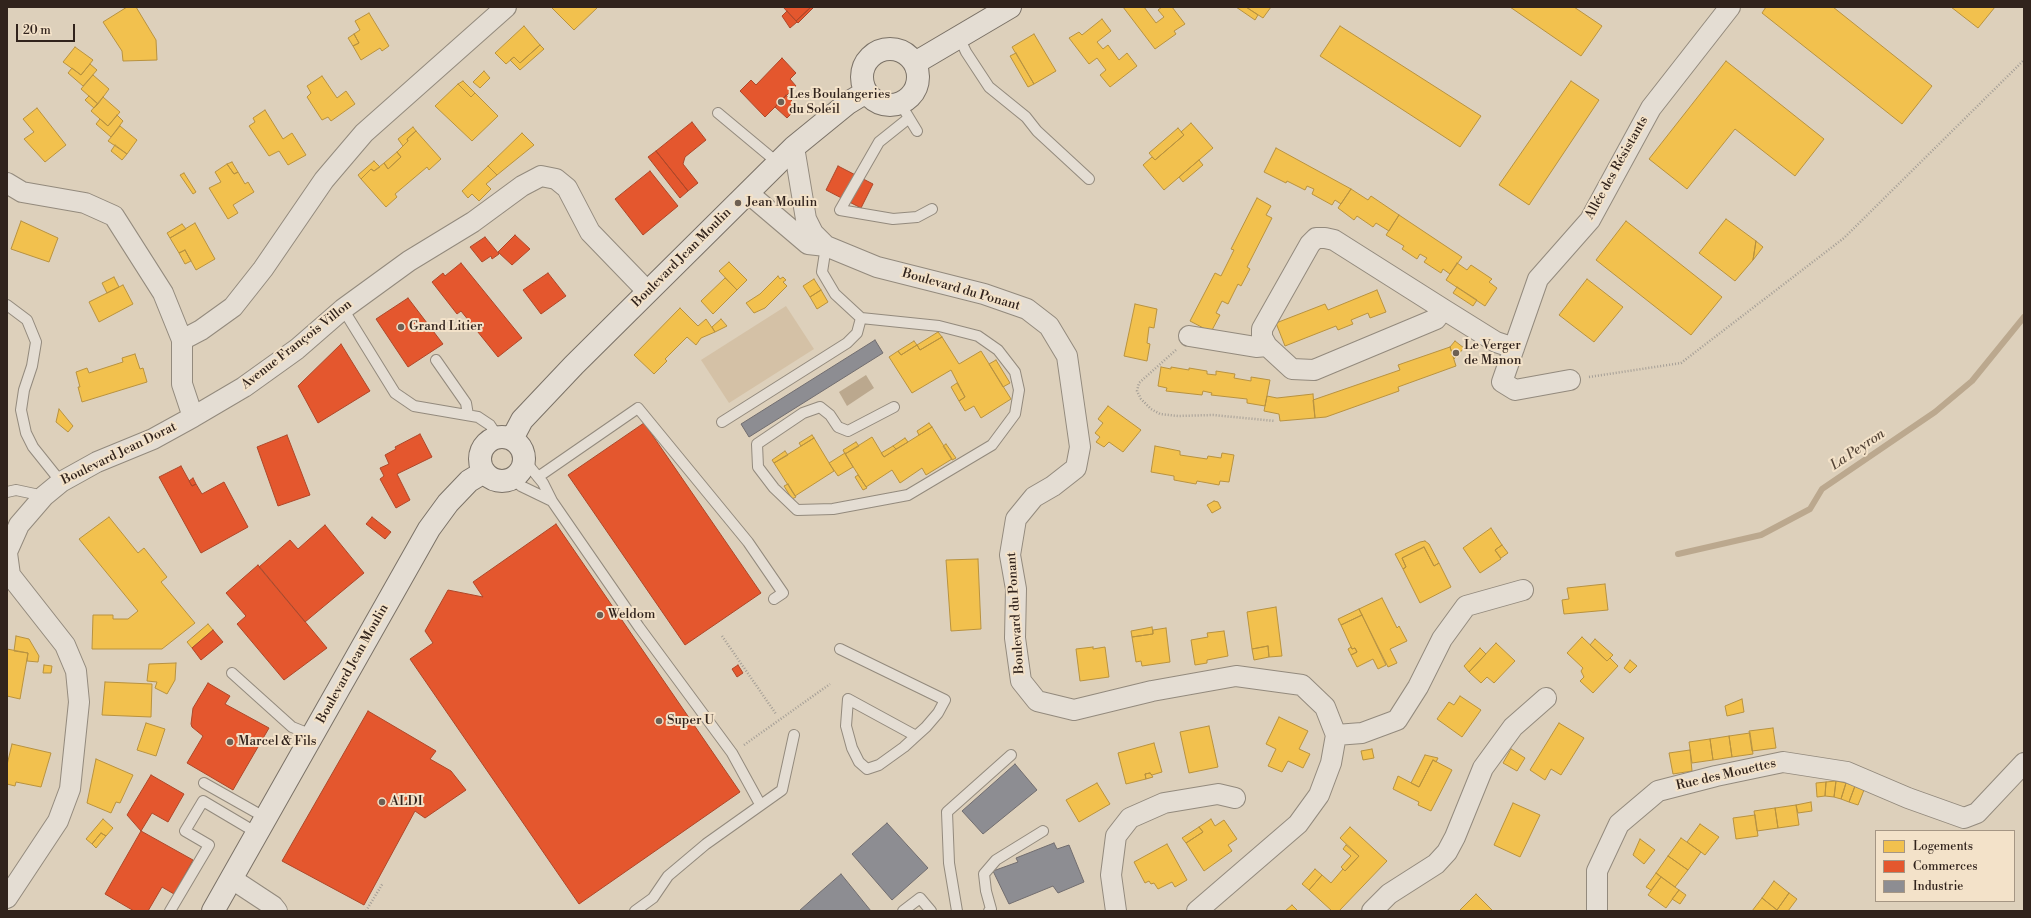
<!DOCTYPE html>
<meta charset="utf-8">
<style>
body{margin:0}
#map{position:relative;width:2031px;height:918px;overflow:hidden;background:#ddd0bb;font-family:"Libre Bodoni",serif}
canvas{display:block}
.frame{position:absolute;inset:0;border:8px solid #31231c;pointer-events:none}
.legend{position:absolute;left:1875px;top:830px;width:140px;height:72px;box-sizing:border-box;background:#f3e2c9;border:1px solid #a59684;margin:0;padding:5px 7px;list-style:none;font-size:12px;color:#31231c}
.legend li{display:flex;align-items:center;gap:8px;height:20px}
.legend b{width:20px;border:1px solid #a59684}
.scale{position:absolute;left:16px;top:24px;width:59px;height:18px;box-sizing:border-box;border:2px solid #31231c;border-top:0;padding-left:5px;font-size:12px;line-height:14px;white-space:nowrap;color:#31231c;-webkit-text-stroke:3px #f3e2c9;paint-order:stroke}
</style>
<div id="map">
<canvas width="2031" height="918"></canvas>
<div class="frame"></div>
<ul class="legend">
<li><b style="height:11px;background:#f2c14e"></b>Logements</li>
<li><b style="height:11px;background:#e4572e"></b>Commerces</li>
<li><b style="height:11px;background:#8d8d92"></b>Industrie</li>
</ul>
<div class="scale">20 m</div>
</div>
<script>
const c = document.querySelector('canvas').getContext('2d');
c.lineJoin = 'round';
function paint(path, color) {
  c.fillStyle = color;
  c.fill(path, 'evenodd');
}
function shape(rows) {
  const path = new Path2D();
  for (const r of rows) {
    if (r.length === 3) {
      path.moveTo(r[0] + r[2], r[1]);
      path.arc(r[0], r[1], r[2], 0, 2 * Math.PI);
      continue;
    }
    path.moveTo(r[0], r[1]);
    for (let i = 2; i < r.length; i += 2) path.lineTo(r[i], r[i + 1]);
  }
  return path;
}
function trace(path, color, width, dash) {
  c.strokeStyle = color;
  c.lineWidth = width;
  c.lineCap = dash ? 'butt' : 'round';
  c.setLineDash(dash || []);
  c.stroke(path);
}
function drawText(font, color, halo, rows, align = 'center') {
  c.font = font + ' "Libre Bodoni",serif';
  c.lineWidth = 4;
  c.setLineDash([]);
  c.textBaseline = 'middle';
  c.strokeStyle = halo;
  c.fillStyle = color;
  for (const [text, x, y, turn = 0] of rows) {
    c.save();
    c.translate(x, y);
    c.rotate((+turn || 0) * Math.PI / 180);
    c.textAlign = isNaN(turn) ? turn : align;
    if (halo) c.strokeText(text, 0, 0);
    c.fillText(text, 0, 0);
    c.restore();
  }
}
paint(shape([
 [786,306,814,349,729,403,701,360]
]), '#d4c1a6');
paint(shape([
 [866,375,874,388,847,406,839,392]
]), '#bba88e');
const homes = shape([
 [127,7,136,7,156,40,157,60,123,61,122,51,103,22,127,7],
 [551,7,598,7,574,30,551,7],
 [1123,7,1144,7,1156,23,1164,17,1158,10,1162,7,1172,7,1185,24,1174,31,1176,34,1155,49,1123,7],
 [1236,7,1246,7,1258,15,1255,20,1236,7],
 [1246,7,1271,7,1263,18,1246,7],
 [1510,7,1574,7,1602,26,1581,56,1510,7],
 [1766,7,1833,7,1932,86,1902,124,1762,13,1766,7],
 [1951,7,1995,7,1978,28,1951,7],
 [369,13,389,46,382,51,380,48,361,60,353,46,359,43,354,34,360,30,355,21,369,13],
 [1102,19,1111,31,1097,42,1103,49,1108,45,1119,60,1127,53,1137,66,1110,87,1100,75,1106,70,1097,58,1089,64,1069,38,1079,32,1082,35,1102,19],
 [524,26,540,45,520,63,514,57,506,64,495,53,524,26],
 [1340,26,1481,116,1460,147,1320,56,1340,26],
 [354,34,359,43,353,46,348,38,354,34],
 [1034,34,1056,71,1034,84,1012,47,1034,34],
 [540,45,544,49,520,70,510,60,514,57,520,63,540,45],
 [75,47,93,60,81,75,63,62,75,47],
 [1016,53,1034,84,1028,87,1010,56,1016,53],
 [1726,61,1824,139,1795,176,1735,129,1687,189,1649,159,1726,61],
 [90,64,97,70,83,86,68,73,72,68,81,75,90,64],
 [484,71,490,78,480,88,473,82,484,71],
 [93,75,109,89,98,104,81,89,93,75],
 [322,76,337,98,346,91,355,104,331,121,328,117,322,120,307,97,311,93,307,86,322,76],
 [463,81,475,93,471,97,458,84,463,81],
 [1571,81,1599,100,1529,205,1499,185,1571,81],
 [458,84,471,97,475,93,498,116,472,141,435,106,458,84],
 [89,96,98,104,94,108,85,100,89,96],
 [103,97,120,112,108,126,91,111,103,97],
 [37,108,66,145,45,162,24,139,34,132,23,119,37,108],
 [265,110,283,139,292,133,306,155,288,165,279,151,269,156,249,126,255,122,253,118,265,110],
 [117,115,123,121,111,137,96,124,100,119,108,126,117,115],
 [1191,123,1213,148,1164,190,1143,165,1152,157,1155,160,1184,135,1181,132,1191,123],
 [120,126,137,140,127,154,108,141,120,126],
 [413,127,416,131,407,139,408,141,403,146,398,139,413,127],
 [1178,128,1184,135,1155,160,1149,153,1178,128],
 [416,131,441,159,429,170,427,167,395,194,397,197,386,207,361,179,371,169,374,171,384,163,388,169,401,157,397,152,408,141,407,139,416,131],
 [522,133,534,145,497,175,488,166,522,133],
 [115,145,127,154,122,160,111,151,115,145],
 [1276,148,1351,189,1341,204,1335,200,1332,205,1312,194,1314,189,1307,186,1305,190,1287,181,1286,183,1264,172,1276,148],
 [397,152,401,157,388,169,384,163,397,152],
 [1199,160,1203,165,1183,182,1179,177,1199,160],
 [374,161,380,167,374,171,371,169,361,179,358,175,374,161],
 [232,162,238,172,234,174,227,164,232,162],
 [227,164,234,174,238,172,245,184,248,182,254,192,233,205,238,213,228,219,209,188,221,182,215,172,227,164],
 [488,166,497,175,486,184,491,189,479,201,472,194,468,198,462,191,488,166],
 [184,173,196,192,193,194,180,175,184,173],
 [1351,189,1368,200,1371,196,1399,215,1389,231,1376,223,1373,227,1357,216,1354,220,1338,208,1351,189],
 [1257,198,1271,206,1266,215,1272,218,1247,267,1250,269,1241,286,1238,284,1228,304,1222,301,1216,313,1220,315,1211,332,1190,321,1215,273,1221,276,1234,250,1231,249,1257,198],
 [1399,215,1462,257,1450,274,1443,269,1441,273,1424,262,1427,258,1420,254,1417,259,1402,249,1404,246,1386,235,1399,215],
 [1726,219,1756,241,1753,260,1735,281,1699,253,1726,219],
 [21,221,58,238,49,262,11,249,21,221],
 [1626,221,1722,297,1691,335,1596,260,1626,221],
 [195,223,215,259,196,270,185,250,179,253,170,238,195,223],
 [182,224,186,229,170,238,167,233,182,224],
 [1756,241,1763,247,1753,260,1756,241],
 [185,250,191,261,185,264,179,253,185,250],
 [729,262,747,280,737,290,719,271,729,262],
 [1457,263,1467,270,1471,265,1492,279,1489,282,1497,288,1485,306,1446,280,1457,263],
 [778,276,780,279,783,277,786,280,783,282,787,286,765,308,754,313,746,303,760,294,778,276],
 [114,277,119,287,107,293,102,283,114,277],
 [725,278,737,290,713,314,701,301,725,278],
 [814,279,821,290,810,297,803,286,814,279],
 [1587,279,1623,307,1594,342,1559,315,1587,279],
 [123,285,133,304,99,322,89,302,123,285],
 [1457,287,1477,300,1473,306,1453,293,1457,287],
 [821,290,828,302,817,309,810,297,821,290],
 [1377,290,1386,312,1370,318,1368,313,1351,320,1353,324,1338,330,1336,326,1285,346,1276,323,1325,304,1328,310,1377,290],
 [1135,304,1157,309,1154,328,1149,327,1147,343,1150,344,1147,361,1124,356,1135,304],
 [680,308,698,326,706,319,715,332,701,338,696,345,687,337,665,359,667,361,654,374,634,355,680,308],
 [721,319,727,326,715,332,712,327,721,319],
 [938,332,942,337,920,350,917,345,938,332],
 [942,337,959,364,981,351,1011,399,981,418,974,406,965,411,959,401,965,397,951,370,912,393,889,357,898,351,901,355,917,345,920,350,942,337],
 [914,341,917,345,901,355,898,351,914,341],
 [1455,341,1464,348,1454,359,1450,347,1455,341],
 [1450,347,1456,366,1398,387,1399,391,1326,417,1315,418,1313,400,1400,370,1398,365,1450,347],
 [135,354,140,369,143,368,147,382,82,402,78,387,80,387,76,372,87,368,89,373,123,362,122,358,135,354],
 [996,360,1010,383,1003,387,989,364,996,360],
 [1161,367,1171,369,1171,367,1189,370,1189,368,1207,371,1207,374,1216,375,1216,371,1235,374,1234,378,1251,381,1251,377,1270,380,1265,406,1247,403,1247,399,1211,395,1212,393,1203,391,1202,395,1166,391,1167,388,1158,386,1161,367],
 [957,383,965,397,959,401,951,387,957,383],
 [1313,394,1315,418,1280,421,1279,414,1264,411,1267,396,1277,398,1313,394],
 [1108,406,1141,430,1123,452,1109,442,1104,447,1096,442,1100,437,1095,433,1103,423,1098,419,1108,406],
 [59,409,73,426,68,432,56,422,59,409],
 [929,423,932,427,919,435,917,431,929,423],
 [932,427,952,459,926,475,922,468,900,483,892,470,866,487,845,454,872,437,884,457,932,427],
 [812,435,814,438,801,446,799,443,812,435],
 [814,438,834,471,795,496,774,463,814,438],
 [905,438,908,442,896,449,893,446,905,438],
 [856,442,859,446,845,454,843,450,856,442],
 [946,444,956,458,952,460,943,446,946,444],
 [893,446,896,449,884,457,881,453,893,446],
 [1155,446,1180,451,1180,455,1207,459,1208,456,1221,458,1222,453,1234,455,1229,482,1220,481,1219,485,1197,481,1196,484,1174,480,1174,476,1151,472,1155,446],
 [785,451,788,455,774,463,772,460,785,451],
 [845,453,853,467,838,476,829,463,845,453],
 [858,475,867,488,863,490,855,477,858,475],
 [788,484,796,497,792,499,784,486,788,484],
 [1214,501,1218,502,1221,508,1212,513,1207,505,1214,501],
 [109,517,138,553,144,548,167,577,161,582,195,623,162,649,92,649,93,615,113,615,113,619,128,619,138,611,79,539,109,517],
 [1491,528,1502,545,1495,550,1501,559,1480,573,1463,548,1491,528],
 [1425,541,1429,544,1439,563,1434,566,1424,547,1402,558,1406,567,1403,569,1395,554,1420,542,1425,541],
 [1502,545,1508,553,1501,558,1495,550,1502,545],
 [1424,547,1434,566,1439,563,1451,587,1420,603,1403,569,1406,567,1402,558,1424,547],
 [978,559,981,629,951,631,946,560,978,559],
 [1605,584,1608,610,1564,614,1562,600,1569,599,1567,588,1605,584],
 [1382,598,1397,628,1399,626,1407,641,1390,649,1397,663,1388,667,1359,609,1382,598],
 [1276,607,1282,656,1269,657,1268,646,1252,649,1247,612,1276,607],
 [1359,609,1362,615,1341,625,1338,619,1359,609],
 [1362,615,1386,665,1378,669,1373,659,1357,667,1351,655,1357,652,1355,648,1352,649,1341,625,1362,615],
 [208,624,213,630,192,648,187,642,208,624],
 [1152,627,1153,634,1132,637,1131,631,1152,627],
 [1166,628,1170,662,1142,666,1141,661,1136,662,1132,637,1153,634,1153,630,1166,628],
 [1224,631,1228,656,1207,660,1207,663,1195,665,1191,640,1208,637,1207,633,1224,631],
 [16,636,29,639,39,656,38,662,27,661,28,653,14,651,16,636],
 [1582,637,1607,661,1610,658,1618,666,1593,693,1580,681,1584,677,1581,671,1583,668,1567,653,1582,637],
 [1595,639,1613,655,1607,661,1590,645,1595,639],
 [1496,643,1515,661,1494,683,1487,677,1481,683,1469,672,1496,643],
 [1268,646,1269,657,1254,660,1252,649,1268,646],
 [1093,647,1093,649,1105,647,1109,677,1080,681,1076,649,1093,647],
 [1351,647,1352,649,1355,648,1357,652,1351,655,1348,649,1351,647],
 [1480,648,1486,654,1469,672,1464,666,1480,648],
 [7,649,28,653,20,699,7,696,7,649],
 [1630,660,1637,666,1630,673,1624,668,1630,660],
 [176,663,175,680,167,694,155,688,157,682,147,681,149,664,176,663],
 [44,665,52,666,51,673,43,673,44,665],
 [105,682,152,684,151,717,102,715,105,682],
 [1460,696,1481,710,1462,737,1437,719,1449,702,1454,705,1460,696],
 [1742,699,1744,712,1727,716,1725,706,1742,699],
 [1279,717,1308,731,1299,749,1310,754,1303,768,1288,761,1282,772,1268,766,1276,749,1266,744,1279,717],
 [146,723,165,729,156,756,137,750,146,723],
 [1559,723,1584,738,1561,775,1551,769,1545,780,1530,770,1559,723],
 [1209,726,1218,767,1189,773,1180,732,1209,726],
 [1773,728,1776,748,1752,751,1749,731,1773,728],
 [1750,733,1753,754,1732,757,1729,736,1750,733],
 [1729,736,1732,757,1713,760,1710,739,1729,736],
 [1710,739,1713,760,1692,763,1689,742,1710,739],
 [1154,743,1162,772,1152,775,1150,773,1145,774,1146,779,1126,784,1118,753,1154,743],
 [12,744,51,753,41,787,16,782,15,786,7,784,7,765,12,744],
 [1372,749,1374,758,1363,760,1361,751,1372,749],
 [1511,749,1525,758,1517,771,1503,763,1511,749],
 [1690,750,1692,771,1673,774,1669,753,1690,750],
 [1425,755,1438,758,1436,762,1433,760,1419,787,1411,783,1425,755],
 [96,759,133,775,120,803,116,802,111,813,87,803,96,759],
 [1433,760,1452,770,1431,811,1418,805,1419,802,1393,789,1398,776,1419,787,1433,760],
 [1150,773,1153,777,1146,779,1145,774,1150,773],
 [1836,781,1834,797,1825,796,1826,782,1836,781],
 [1836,781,1846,783,1841,799,1834,797,1836,781],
 [1826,782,1825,796,1817,797,1816,783,1826,782],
 [1097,783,1110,804,1079,822,1066,800,1097,783],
 [1846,783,1855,786,1849,802,1841,799,1846,783],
 [1855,786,1864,790,1858,805,1849,802,1855,786],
 [1811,802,1812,811,1798,813,1796,805,1811,802],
 [1513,803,1540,815,1520,857,1494,845,1513,803],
 [1796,805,1799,825,1778,828,1775,808,1796,805],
 [1775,808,1778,828,1757,831,1754,811,1775,808],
 [1755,815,1758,836,1736,839,1733,818,1755,815],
 [103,819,113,828,106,836,101,833,92,844,86,839,103,819],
 [1211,819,1215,826,1224,820,1237,839,1228,845,1232,851,1204,871,1186,843,1203,832,1199,827,1211,819],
 [1700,824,1719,837,1705,855,1687,842,1700,824],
 [1199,827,1203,832,1186,843,1182,838,1199,827],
 [1350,827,1387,861,1339,911,1332,911,1309,890,1322,875,1331,883,1343,869,1345,871,1359,856,1340,838,1350,827],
 [101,833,106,836,96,848,92,844,101,833],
 [1681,838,1701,852,1688,870,1668,856,1681,838],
 [1640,839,1655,850,1644,864,1633,855,1640,839],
 [1167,844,1187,880,1175,887,1172,882,1158,889,1154,883,1151,884,1149,881,1145,883,1134,862,1167,844],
 [1346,845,1359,856,1345,871,1341,867,1351,856,1343,849,1346,845],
 [1668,856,1688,870,1675,887,1656,873,1668,856],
 [1315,869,1322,875,1309,890,1302,884,1315,869],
 [1656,873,1661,877,1651,890,1646,887,1656,873],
 [1661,877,1679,890,1666,908,1648,895,1661,877],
 [1774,881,1789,893,1777,910,1762,898,1774,881],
 [1679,890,1686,895,1680,904,1672,899,1679,890],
 [1789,893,1797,899,1788,911,1778,911,1777,910,1789,893],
 [1476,894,1493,911,1459,911,1476,894],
 [1762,898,1777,910,1776,911,1752,911,1762,898],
 [1292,905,1298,911,1285,911,1292,905]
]);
paint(homes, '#f2c14e');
trace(homes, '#b8923f', 1);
const shops = shape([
 [783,7,811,7,796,21,783,7],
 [811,7,814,7,798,23,796,21,811,7],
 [787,11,797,22,790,28,782,16,787,11],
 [782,58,796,73,790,79,796,86,765,117,740,91,751,80,756,85,782,58],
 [786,95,798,107,787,118,775,107,786,95],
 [692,122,706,140,685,157,683,164,698,183,688,191,656,151,692,122],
 [656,151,688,191,680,198,648,157,656,151],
 [838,166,873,184,861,208,826,190,838,166],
 [650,171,678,206,643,235,615,199,650,171],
 [515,235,530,249,512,265,498,252,515,235],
 [485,237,499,254,492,259,491,256,482,262,470,247,485,237],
 [461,263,522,338,498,357,461,311,457,314,432,282,443,273,445,276,461,263],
 [548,273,566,296,541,314,523,290,548,273],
 [408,298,443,344,408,367,376,319,408,298],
 [341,344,370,391,318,423,298,386,341,344],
 [644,423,761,593,685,645,568,475,644,423],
 [420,434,432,457,397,474,410,500,396,508,380,479,384,476,380,468,389,464,385,455,396,449,395,447,420,434],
 [287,435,310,495,278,506,257,447,287,435],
 [181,466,192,486,196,484,202,494,224,482,248,527,201,553,159,477,181,466],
 [193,478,196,484,192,486,189,481,193,478],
 [372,517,391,532,385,539,366,524,372,517],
 [556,524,740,792,579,904,410,659,433,643,425,631,448,590,483,597,473,582,556,524],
 [325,525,364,573,305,622,259,567,290,540,298,549,325,525],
 [258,565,327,648,284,680,237,624,246,616,226,593,258,565],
 [213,630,223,642,201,660,192,648,213,630],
 [738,665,743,673,737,677,732,669,738,665],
 [208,683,230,696,225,704,269,728,233,790,187,763,203,736,192,727,191,724,193,708,208,683],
 [368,711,436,751,430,759,451,771,466,790,425,818,415,811,364,905,282,861,368,711],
 [151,775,184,794,168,822,152,813,141,831,127,815,151,775],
 [141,831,193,860,174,894,162,887,148,911,134,911,105,894,141,831]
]);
paint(shops, '#e4572e');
trace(shops, '#ae4729', 1);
const industry = shape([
 [875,340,883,353,749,437,741,424,875,340],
 [1015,764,1037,790,983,834,962,811,1015,764],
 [887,823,928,868,892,900,852,854,887,823],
 [1054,843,1057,849,1069,845,1084,882,1058,893,1053,886,1009,904,993,871,1018,862,1016,858,1054,843],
 [841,874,871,911,799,911,818,894,841,874]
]);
paint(industry, '#8d8d92');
trace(industry, '#716d6f', 1);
trace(shape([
 [1678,554,1761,535,1810,509,1822,489,1935,412,1972,381,2024,317]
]), '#bba88e', 6);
const lane = shape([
 [959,37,966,52,989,87,1026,117,1037,131,1089,179],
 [900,103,917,131],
 [718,113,778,163],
 [909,118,879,142,840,210,893,219,917,217,932,209],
 [826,246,822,272,835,294,861,318,939,326,978,336,998,350,1015,372,1019,390,1015,414,992,445,908,495,833,509,797,510,774,488,758,467,757,444,803,413,820,407,830,415,838,427,848,431,894,407],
 [7,305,27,320,36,342,32,366,24,390,21,410,26,433,33,447,61,482],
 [343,309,395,393,414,406,478,417,490,425,498,437],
 [436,360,466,403,468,415],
 [722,422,847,343,857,333,861,318],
 [538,477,638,408,748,542,783,593,774,599],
 [512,478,521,486,552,501,543,483,525,461],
 [7,492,16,490,44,496],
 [552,501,639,627,732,753,760,804],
 [840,649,945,700,938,713,926,727,916,736,904,747,879,765,867,769,859,762,852,748,846,726,848,699,916,736],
 [232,673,292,727,312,735],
 [204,783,266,818],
 [170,911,209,845,185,831,203,801,257,833],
 [635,911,653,898,668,876,706,844,782,790,794,735],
 [903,911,920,898,931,911],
 [957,911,949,863,947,812,1011,755],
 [989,911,991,909,986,891,984,874,996,860,1043,831]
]);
const street = shape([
 [506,7,364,133,324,180,263,269,233,307,201,330,182,340,182,384,193,417,244,387,297,349,343,309,409,261,473,222,522,186,541,176,556,179,567,188,590,232,648,292],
 [7,183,22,192,85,203,114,216,163,293,182,340],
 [748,193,808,244,826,246,813,233,806,219,794,147],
 [826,246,877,267,984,294,1027,309,1049,326,1067,356,1080,447,1076,468,1053,486,1034,497,1016,519,1010,555,1016,589,1015,638,1021,681,1037,701,1074,710,1152,691,1236,676,1302,685,1325,707,1336,735,1331,763,1319,795,1298,824,1197,911],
 [1443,309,1436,319,1314,370,1292,369,1267,346,1262,337,1262,329,1310,244,1316,238,1325,238,1334,240,1443,309,1496,342,1514,348],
 [1189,336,1256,347,1267,346],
 [1570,380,1515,390,1502,382,1538,279,1590,220,1651,108,1730,7],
 [7,552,19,525,44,496,61,482,97,462,153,439,193,417],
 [7,553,10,575,65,645,76,671,79,702,70,789,58,821,7,898],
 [1336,735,1362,733,1397,720,1418,687,1442,639,1466,606,1523,590],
 [232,879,273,906,277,911],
 [1116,911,1111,875,1116,836,1130,818,1164,803,1218,794,1235,798],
 [1372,911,1389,894,1436,864,1447,852,1455,837,1483,768,1513,727,1546,698],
 [1597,911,1597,871,1619,824,1658,791,1716,776,1783,762,1847,772,1908,798,1964,818,1977,813,2024,763]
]);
const secondary = shape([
 [890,77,28],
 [915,63,1010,7],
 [502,459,22],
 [512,439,522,420,574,365,794,147,848,103,866,92],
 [213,911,429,529,448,503,469,481,484,472]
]);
trace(lane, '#938a7d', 12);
trace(street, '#938a7d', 22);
trace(secondary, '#7b7267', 24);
trace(shape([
 [1176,350,1139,383,1137,391,1141,399,1151,409,1160,414,1178,416,1213,415,1275,421],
 [1589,377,1681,363,1844,238,2024,60],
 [722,636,776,714],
 [744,745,830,684],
 [366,911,383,883]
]), '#a49e96', 2.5, [1, 2]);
trace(lane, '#e4ddd3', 10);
trace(street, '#e4ddd3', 20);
trace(secondary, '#e4ddd3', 22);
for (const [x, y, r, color] of [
 [781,102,4,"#6d6054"],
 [738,203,4,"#6d6054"],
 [401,327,4,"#6d6054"],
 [1456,353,4,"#6d6054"],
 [600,615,4,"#6d6054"],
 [659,721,4,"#6d6054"],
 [230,742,4,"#6d6054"],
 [382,802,4,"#6d6054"]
]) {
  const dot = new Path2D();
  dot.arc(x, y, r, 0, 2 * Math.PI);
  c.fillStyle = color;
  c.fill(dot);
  trace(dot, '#f3e2c9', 1.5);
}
drawText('13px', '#31231c', '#f3e2c9', [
 ["Les Boulangeries",789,95],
 ["du Soleil",789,110],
 ["Jean Moulin",746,203],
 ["Grand Litier",409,327],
 ["Le Verger",1464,346],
 ["de Manon",1464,361],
 ["Weldom",608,615],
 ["Super U",667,721],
 ["Marcel & Fils",238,742],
 ["ALDI",390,802]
], 'left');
drawText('13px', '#31231c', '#f3e2c9', [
 ["Allée des Résistants",1617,168,-61],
 ["Boulevard Jean Moulin",682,258,-45],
 ["Boulevard du Ponant",961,290,16],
 ["Avenue François Villon",297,345,-38],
 ["Boulevard Jean Dorat",119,454,-26],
 ["Boulevard du Ponant",1016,613,-94],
 ["Boulevard Jean Moulin",353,664,-61],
 ["Rue des Mouettes",1726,775,-13]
]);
drawText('italic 14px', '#564638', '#f3e2c9', [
 ["La Peyron",1858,450,-34]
]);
</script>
